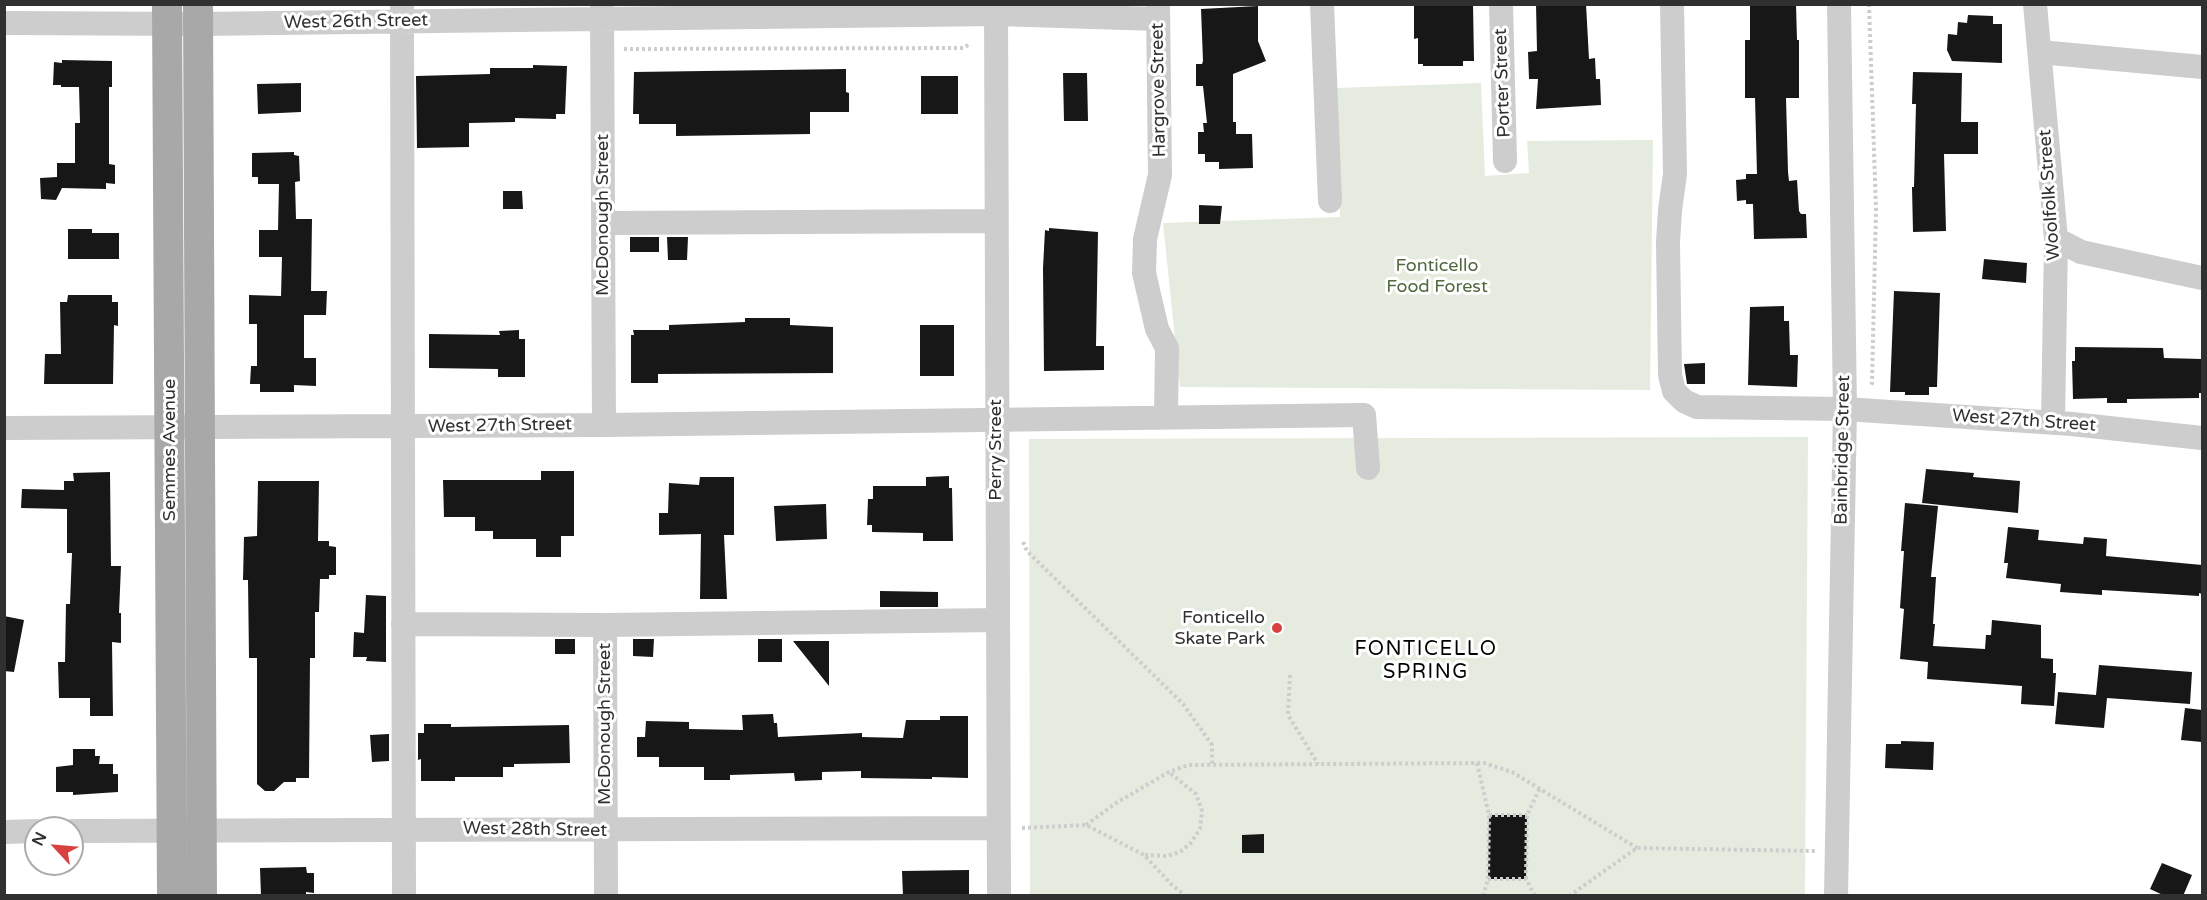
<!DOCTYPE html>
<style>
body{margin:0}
#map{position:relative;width:2207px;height:900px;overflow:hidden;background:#fff;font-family:"Varela Round",sans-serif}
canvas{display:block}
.frame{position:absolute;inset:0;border:6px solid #303030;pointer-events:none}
.north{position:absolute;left:24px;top:816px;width:60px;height:60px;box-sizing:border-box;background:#fff;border:2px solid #acacac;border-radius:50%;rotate:296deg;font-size:16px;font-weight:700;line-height:24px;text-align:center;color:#303030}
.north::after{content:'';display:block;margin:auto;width:21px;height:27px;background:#d94140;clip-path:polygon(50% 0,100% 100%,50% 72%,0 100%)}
</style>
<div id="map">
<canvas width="2207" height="900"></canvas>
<div class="frame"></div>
<div class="north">N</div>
</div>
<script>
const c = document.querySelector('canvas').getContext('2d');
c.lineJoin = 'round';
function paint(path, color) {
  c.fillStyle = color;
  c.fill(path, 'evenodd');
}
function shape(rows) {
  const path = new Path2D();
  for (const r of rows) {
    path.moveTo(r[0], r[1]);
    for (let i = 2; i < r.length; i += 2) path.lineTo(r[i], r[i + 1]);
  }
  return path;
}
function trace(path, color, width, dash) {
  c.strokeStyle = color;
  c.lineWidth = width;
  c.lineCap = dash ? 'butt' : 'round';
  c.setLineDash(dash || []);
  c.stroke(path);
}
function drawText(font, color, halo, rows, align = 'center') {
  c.font = font + ' "Varela Round",sans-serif';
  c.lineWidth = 6;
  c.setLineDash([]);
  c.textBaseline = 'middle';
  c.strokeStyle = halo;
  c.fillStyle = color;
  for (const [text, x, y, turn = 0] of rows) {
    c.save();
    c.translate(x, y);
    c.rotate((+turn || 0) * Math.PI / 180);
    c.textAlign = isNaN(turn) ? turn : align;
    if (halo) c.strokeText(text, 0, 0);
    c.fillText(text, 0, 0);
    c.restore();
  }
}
paint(shape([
 [1481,83,1485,176,1529,173,1527,141,1653,140,1650,390,1180,387,1163,223,1340,217,1337,88],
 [1808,437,1805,895,1030,895,1029,439]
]), '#e5ecdf');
paint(shape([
 [1414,4,1473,4,1474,61,1463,61,1463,66,1423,66,1423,64,1418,64,1418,38,1414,39],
 [1536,4,1586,4,1589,59,1595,58,1596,79,1600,79,1601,105,1536,109,1538,79,1529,79,1528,52,1537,51],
 [1750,4,1796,4,1797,40,1799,40,1799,98,1786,98,1788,172,1789,181,1797,180,1799,211,1801,214,1806,214,1807,238,1754,239,1753,204,1746,204,1746,200,1737,201,1736,180,1746,179,1746,174,1757,174,1755,98,1745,98,1745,40,1750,40],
 [1258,6,1258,41,1266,61,1233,74,1233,122,1236,122,1236,134,1252,134,1253,168,1219,169,1219,162,1205,162,1205,154,1198,154,1198,132,1204,132,1203,123,1207,123,1203,86,1196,86,1196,64,1202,64,1203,61,1201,9],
 [1968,15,1993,16,1993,24,2002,24,2002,63,1952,61,1947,50,1948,34,1957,35,1958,22,1967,23],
 [62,60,112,61,112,87,109,87,109,164,115,165,115,184,106,183,106,189,62,188,56,200,41,199,40,178,57,177,57,163,75,163,75,123,80,123,79,87,61,87,61,85,53,85,54,62,62,63],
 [533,65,567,66,565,114,556,114,556,119,515,118,515,122,469,123,469,147,417,148,416,76,490,74,490,68,533,68],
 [846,69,846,92,849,93,849,112,810,112,810,134,676,136,676,124,639,124,639,114,633,114,634,72],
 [1913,72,1962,73,1961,122,1978,122,1978,154,1944,154,1946,231,1913,232,1912,187,1914,187,1916,104,1912,104],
 [1063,73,1087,73,1088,121,1064,121],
 [921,76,958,76,958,114,921,114],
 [301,83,301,112,258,114,257,84],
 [294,152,294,155,299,156,300,181,295,182,296,219,312,219,311,291,327,291,326,315,304,315,304,358,316,358,316,386,294,385,294,392,260,392,260,384,250,384,251,366,257,366,257,324,249,324,249,295,281,296,282,257,259,257,259,230,278,230,279,184,258,184,258,177,252,177,252,153],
 [503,191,522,191,523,209,503,209],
 [1199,205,1222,206,1220,224,1199,224],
 [1049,228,1098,232,1096,346,1104,346,1104,370,1044,371,1043,268,1045,230,1049,231],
 [68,229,92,229,92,233,119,233,119,259,68,259],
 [630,237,659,237,659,252,630,252],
 [667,237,688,237,687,260,668,260],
 [1984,259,2027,263,2026,283,1982,279],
 [1894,291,1940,293,1937,387,1929,387,1929,395,1905,395,1905,392,1890,392],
 [68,295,112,295,112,302,118,302,118,326,114,325,113,384,44,384,45,354,61,354,60,302,67,302],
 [1784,306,1784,321,1789,321,1790,355,1798,355,1797,387,1748,385,1750,307],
 [745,318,790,318,790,325,833,327,833,373,658,374,658,383,631,383,631,335,634,335,633,330,669,330,669,325,745,322],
 [920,325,954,325,954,376,920,376],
 [519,330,519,339,525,339,525,377,498,377,498,369,429,368,429,334,500,335,499,331],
 [2075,347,2163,348,2164,358,2202,359,2202,393,2199,393,2199,398,2127,399,2127,403,2107,403,2107,398,2073,399,2072,361,2075,361],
 [1705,363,1705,384,1687,384,1684,364],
 [1926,469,1974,473,1973,477,2020,481,2018,513,1922,503],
 [541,471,574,471,574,536,561,536,561,557,536,557,536,539,493,539,493,531,475,531,475,517,444,517,443,480,541,480],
 [110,472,111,566,121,566,119,613,121,613,121,643,112,642,113,716,90,716,90,698,59,698,58,662,65,662,66,604,70,604,72,553,67,553,67,509,21,508,22,489,64,490,64,481,74,481,73,473],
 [949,476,949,488,952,488,953,541,923,541,923,533,872,532,872,525,867,525,868,499,873,499,873,486,926,486,926,477],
 [700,477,734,477,734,535,724,535,727,599,700,599,701,534,659,535,659,513,668,513,669,483,699,485],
 [258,481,319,481,318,541,329,541,329,546,336,547,336,575,329,575,329,579,320,579,319,612,315,612,315,658,310,658,309,778,296,778,296,782,284,782,274,791,265,791,257,784,257,658,249,658,248,580,243,580,244,537,257,536],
 [1905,503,1938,506,1931,577,1936,577,1933,624,1935,624,1933,646,1985,649,1986,635,1991,635,1992,620,2041,625,2041,658,2053,659,2053,673,2056,673,2054,706,2021,704,2022,686,1927,679,1928,662,1900,659,1904,609,1900,608,1904,551,1901,551],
 [826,504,827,539,776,541,774,506],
 [2008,527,2039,530,2038,540,2083,544,2084,537,2107,539,2106,556,2202,565,2202,594,2199,593,2199,596,2102,590,2102,595,2060,592,2061,584,2006,578,2008,563,2004,563],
 [880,591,938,592,938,607,880,607],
 [366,595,386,596,386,662,366,661,367,657,353,657,354,632,364,633],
 [4,616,24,620,14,672,4,671],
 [555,639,575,639,575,654,555,654],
 [633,639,654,639,653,657,633,656],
 [758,639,782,639,782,662,758,662],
 [793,641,829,641,829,686],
 [2099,665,2192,672,2190,704,2107,698,2104,728,2055,724,2058,692,2096,695],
 [2185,708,2202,710,2202,742,2181,740],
 [773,714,774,723,777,723,778,737,862,733,862,737,903,738,906,720,940,720,940,716,968,716,968,778,932,777,932,779,861,778,861,771,822,772,822,780,795,781,794,773,730,775,730,780,704,780,704,767,659,767,659,757,637,757,637,737,645,737,646,721,689,722,689,729,743,730,742,715],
 [424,724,451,724,451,727,569,725,570,763,514,764,514,767,503,767,503,777,455,777,455,781,421,781,421,759,418,760,418,733,424,733],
 [389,734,389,761,372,762,370,735],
 [1901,741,1934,742,1933,770,1885,768,1886,744,1901,744],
 [73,749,95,749,95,756,100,756,99,764,113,764,113,774,118,774,118,792,73,795,73,792,56,792,56,767,73,765],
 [1489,815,1527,815,1526,879,1488,879],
 [1264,834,1264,853,1242,853,1242,835],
 [2162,863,2192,875,2183,896,2165,896,2150,889],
 [306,867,307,873,314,873,314,893,306,892,306,896,261,896,260,868],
 [969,870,969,896,903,896,902,871]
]), '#171717');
trace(shape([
 [1869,4,1876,209,1872,383,1870,387],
 [624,49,963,48,970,44],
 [1023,542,1027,551,1183,704,1212,745,1212,765],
 [1290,675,1288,715,1318,764],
 [1477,763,1489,815,1488,879,1483,896],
 [1489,815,1527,815],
 [1086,825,1116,803,1169,772,1188,765,1484,763,1512,772,1637,848],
 [1022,828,1086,825,1144,855,1172,885,1186,896],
 [1145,855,1167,856,1180,852,1190,844,1200,829,1202,811,1196,794,1170,773],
 [1488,879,1526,879,1535,896],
 [1526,879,1527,815,1540,788],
 [1569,896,1637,848,1815,851]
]), '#cdcdcd', 4, [3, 3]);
trace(shape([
 [602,4,604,425],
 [996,4,999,896],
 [1158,4,1160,175,1145,239,1144,273,1157,329,1167,348,1166,417],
 [1322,4,1330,201],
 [1501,4,1505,161],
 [1672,4,1675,174,1670,210,1668,242,1670,375,1674,391,1684,401,1697,407,1845,409,2072,424,2202,438],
 [2035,4,2056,239,2053,422],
 [402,7,404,896],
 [996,14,1158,19],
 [4,23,198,24,996,14,1014,4],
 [2040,52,2202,67],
 [604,223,996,221],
 [2056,239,2081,252,2202,278],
 [4,428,604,425,1364,415,1368,468],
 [403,624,605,625,997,620],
 [605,625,606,896],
 [72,831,998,828],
 [4,832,36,831],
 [1836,896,1845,409,1839,4]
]), '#cdcdcd', 24);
trace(shape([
 [167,4,172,896],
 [198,4,202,896]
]), '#a8a8a8', 30);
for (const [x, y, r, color] of [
 [1277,628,6,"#d94140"]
]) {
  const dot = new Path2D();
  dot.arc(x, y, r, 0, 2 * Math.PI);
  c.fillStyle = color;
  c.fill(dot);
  trace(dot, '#fff', 2);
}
drawText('18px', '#303030', '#fff', [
 ["West 26th Street",356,22,-1],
 ["Porter Street",1503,83,-92],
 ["Hargrove Street",1159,90,-91],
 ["Woolfolk Street",2050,195,-94],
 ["McDonough Street",603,215,-90],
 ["West 27th Street",2024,421,4],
 ["West 27th Street",500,426,-1],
 ["Semmes Avenue",170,450,-90],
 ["Perry Street",996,450,-90],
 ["Bainbridge Street",1843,450,-89],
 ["McDonough Street",605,724,-90],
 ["West 28th Street",535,830,1]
]);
drawText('18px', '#506940', '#fff', [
 ["Fonticello",1437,266],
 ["Food Forest",1437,287]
]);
drawText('18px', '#303030', '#fff', [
 ["Fonticello",1265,618],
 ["Skate Park",1265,639]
], 'right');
c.letterSpacing = '1.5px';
drawText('20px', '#000', '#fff', [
 ["FONTICELLO",1426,650],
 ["SPRING",1426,673]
]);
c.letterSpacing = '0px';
</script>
